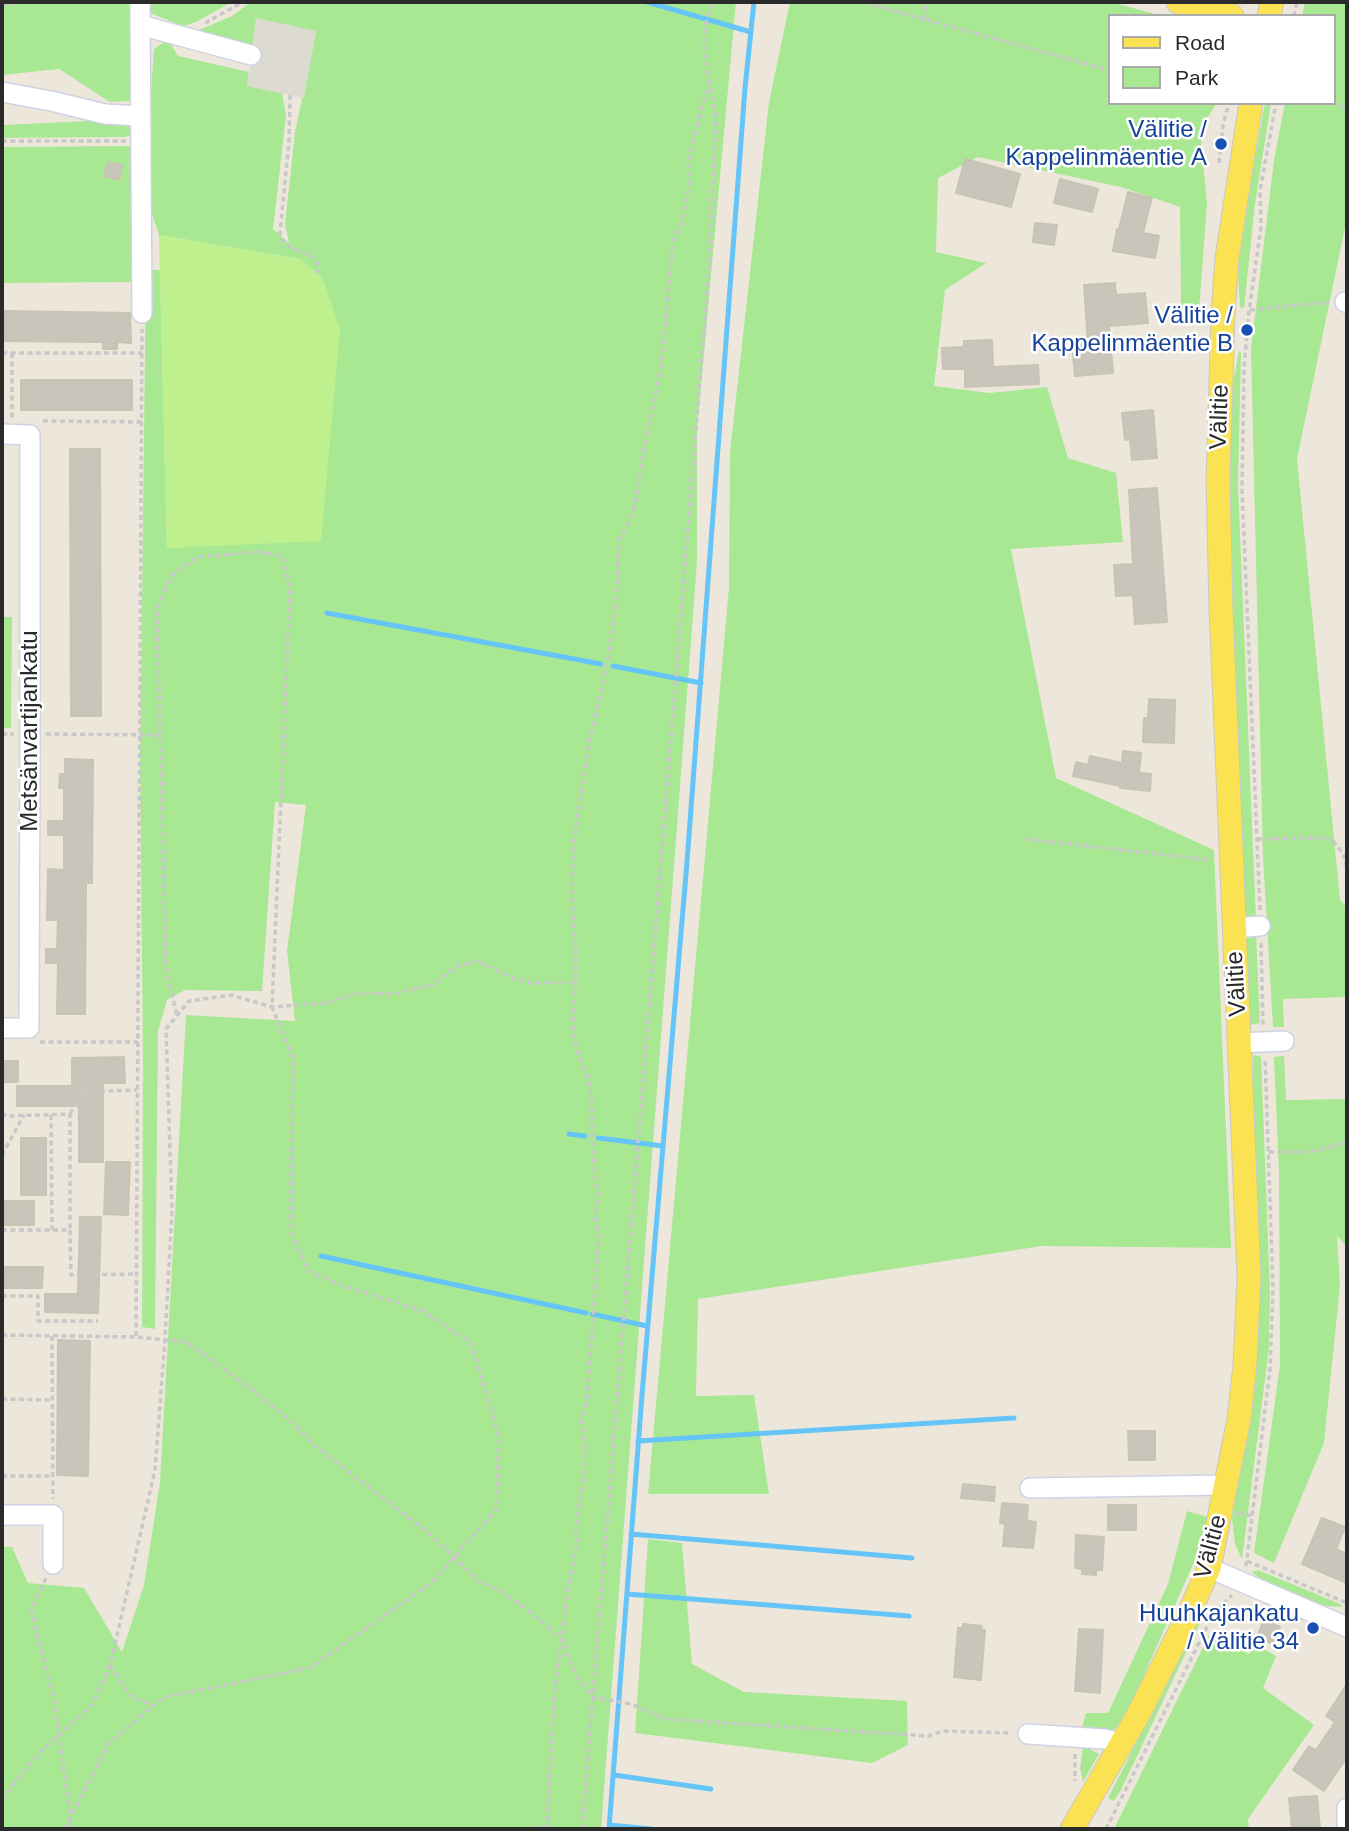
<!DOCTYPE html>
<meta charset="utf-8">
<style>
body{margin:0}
#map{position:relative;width:1349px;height:1831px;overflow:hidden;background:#ede7db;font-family:Helvetica,sans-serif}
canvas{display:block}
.frame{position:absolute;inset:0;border:4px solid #2a2a2a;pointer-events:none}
.legend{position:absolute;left:1108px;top:14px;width:228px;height:91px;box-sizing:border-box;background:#fff;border:2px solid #aaa;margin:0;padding:9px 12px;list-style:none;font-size:21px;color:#2a2a2a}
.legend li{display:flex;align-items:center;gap:14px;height:35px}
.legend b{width:35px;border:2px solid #aaa}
</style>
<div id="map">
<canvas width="1349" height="1831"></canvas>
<div class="frame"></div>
<ul class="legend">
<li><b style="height:9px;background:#fbe252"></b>Road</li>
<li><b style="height:19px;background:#a9e893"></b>Park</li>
</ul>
</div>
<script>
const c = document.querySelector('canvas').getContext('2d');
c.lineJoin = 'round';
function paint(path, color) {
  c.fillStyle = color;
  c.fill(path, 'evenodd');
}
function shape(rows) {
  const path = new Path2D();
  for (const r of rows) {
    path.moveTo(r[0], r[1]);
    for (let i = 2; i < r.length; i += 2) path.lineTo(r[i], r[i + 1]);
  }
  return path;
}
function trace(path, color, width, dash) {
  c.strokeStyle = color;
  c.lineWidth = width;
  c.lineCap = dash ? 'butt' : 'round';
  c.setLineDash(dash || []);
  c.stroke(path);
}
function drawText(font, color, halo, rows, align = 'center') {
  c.font = font + ' Helvetica,sans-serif';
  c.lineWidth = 5;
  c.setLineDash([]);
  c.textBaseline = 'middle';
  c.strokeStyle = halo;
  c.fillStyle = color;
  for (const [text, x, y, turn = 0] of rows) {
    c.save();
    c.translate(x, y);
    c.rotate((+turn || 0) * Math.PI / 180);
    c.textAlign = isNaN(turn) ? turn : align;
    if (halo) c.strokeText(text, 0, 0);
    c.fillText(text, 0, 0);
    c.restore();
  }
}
paint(shape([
 [2,2,130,2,132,101,110,102,59,69,2,75],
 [147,2,232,2,196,22,183,26,150,13],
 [251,2,736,2,697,429,697,562,601,1829,2,1829,2,1547,12,1547,28,1583,84,1588,122,1652,144,1585,160,1482,186,1015,295,1021,287,951,306,805,275,802,262,991,185,990,167,1000,158,1031,155,1329,142,1327,143,1064,140,761,146,270,160,270,167,547,323,279,300,259,159,235,144,191,154,49,168,39,178,56,249,72,247,86,282,93,286,116,273,229,289,243,285,224,295,132,316,32,252,47,201,34,199,30,232,16],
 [790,2,1111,2,1162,16,1109,16,1109,103,1217,103,1200,129,1207,204,1199,310,1181,309,1180,207,1121,187,978,157,938,178,936,252,986,263,945,290,934,386,990,393,1047,387,1068,458,1116,473,1123,542,1011,549,1056,778,1214,850,1231,1248,1042,1246,698,1299,696,1396,754,1395,769,1494,648,1494,729,587,730,452,769,102],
 [1305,2,1347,2,1347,218,1297,459,1340,900,1347,907,1347,997,1283,999,1284,1027,1273,1027,1263,858,1251,349,1274,160,1285,103,1333,103,1333,16,1302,16],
 [1265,103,1271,103,1255,204,1244,308,1240,307,1238,272,1241,234],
 [110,120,127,124,132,129,132,135,125,137,2,138,2,125],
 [131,146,131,282,2,283,2,147],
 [1239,351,1241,352,1238,485,1256,920,1245,918,1228,510,1230,399],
 [2,617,12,617,11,728,2,728],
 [1256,933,1260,1023,1250,1025,1248,1023,1245,939],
 [1253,1055,1261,1057,1270,1292,1269,1348,1242,1559,1235,1544,1232,1519,1254,1381],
 [1284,1056,1286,1100,1347,1099,1347,1247,1337,1236,1340,1285,1324,1443,1274,1563,1254,1553,1280,1365,1279,1172,1274,1057],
 [1187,1511,1208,1517,1195,1560,1124,1720,1111,1732,1081,1732,1086,1713,1108,1713,1168,1584],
 [648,1539,682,1543,692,1664,744,1692,907,1701,908,1745,872,1763,635,1733],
 [1258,1570,1338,1603,1343,1607,1325,1606,1259,1578,1252,1572],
 [1206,1610,1121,1790,1114,1801,1108,1798,1176,1665,1199,1612],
 [1209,1635,1249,1654,1255,1644,1276,1656,1263,1688,1314,1725,1248,1819,1249,1829,1114,1829],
 [1083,1746,1099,1754,1083,1782,1080,1768]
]), '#a9e893');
paint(shape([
 [159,235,300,259,323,279,340,329,321,541,167,548]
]), '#bef08e');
paint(shape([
 [256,18,316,31,304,98,247,86]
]), '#dddad2');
trace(shape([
 [647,2,751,32],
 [327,613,601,664],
 [613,666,701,683],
 [569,1134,585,1136],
 [598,1138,663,1146],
 [321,1256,586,1313],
 [592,1314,647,1326],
 [638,1441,1014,1418],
 [631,1534,912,1558],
 [627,1594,909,1616],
 [614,1775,711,1789],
 [610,1825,651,1829],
 [609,1829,642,1395,687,862,745,88,754,2]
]), '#66c5f8', 5);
const building = shape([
 [965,159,1020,174,1011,207,956,193,965,159],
 [108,162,122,165,119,180,104,176,108,162],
 [1060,179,1098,189,1092,212,1054,203,1060,179],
 [1128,192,1152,198,1143,233,1159,236,1155,258,1113,251,1117,229,1119,229,1128,192],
 [1035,223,1057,225,1054,245,1033,242,1035,223],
 [1115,283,1116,295,1145,293,1148,323,1109,326,1113,373,1075,376,1072,346,1088,344,1084,285,1115,283],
 [2,311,130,313,131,343,117,342,117,349,103,349,103,342,2,341,2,311],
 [992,340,993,367,1038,365,1039,384,965,387,965,369,943,369,942,348,964,347,964,341,992,340],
 [21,380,132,380,132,410,21,410,21,380],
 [1153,410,1157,458,1132,460,1130,439,1125,440,1122,413,1153,410],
 [70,449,100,449,101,716,71,716,70,449],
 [1157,488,1167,622,1135,624,1133,595,1116,596,1114,565,1133,564,1129,490,1157,488],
 [1149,699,1175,700,1174,743,1143,742,1144,718,1148,718,1149,699],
 [1123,751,1141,753,1139,773,1151,774,1150,791,1120,788,1120,786,1073,776,1076,762,1088,765,1090,756,1122,763,1123,751],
 [65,759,93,760,92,883,86,883,85,1014,57,1014,58,963,46,963,46,949,57,949,58,920,47,920,48,869,64,870,64,835,48,835,48,821,64,821,64,788,59,788,60,774,65,774,65,759],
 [124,1057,125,1083,103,1083,103,1162,79,1162,79,1106,17,1106,17,1086,72,1086,72,1058,124,1057],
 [2,1061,18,1061,18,1082,2,1082,2,1061],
 [21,1138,46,1138,46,1195,21,1195,21,1138],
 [106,1162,130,1162,128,1215,104,1214,106,1162],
 [2,1201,34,1201,34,1225,2,1225,2,1201],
 [80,1217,101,1217,98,1313,45,1312,45,1294,78,1294,80,1217],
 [2,1267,43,1267,42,1288,2,1288,2,1267],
 [58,1340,90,1341,88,1476,57,1475,58,1340],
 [1128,1431,1155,1431,1155,1460,1129,1460,1128,1431],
 [963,1484,995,1487,994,1501,961,1498,963,1484],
 [1002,1503,1028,1505,1027,1521,1036,1522,1033,1548,1003,1546,1005,1524,1000,1523,1002,1503],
 [1108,1505,1136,1505,1136,1530,1108,1530,1108,1505],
 [1322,1518,1345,1527,1336,1549,1347,1554,1347,1583,1302,1564,1322,1518],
 [1076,1535,1104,1537,1102,1570,1096,1570,1096,1575,1082,1574,1082,1569,1075,1568,1076,1535],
 [1264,1620,1280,1627,1273,1644,1257,1637,1264,1620],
 [963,1624,982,1626,981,1630,985,1630,981,1680,954,1677,958,1628,963,1628,963,1624],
 [1079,1629,1103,1630,1100,1693,1075,1691,1079,1629],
 [1347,1684,1347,1757,1324,1791,1293,1770,1309,1746,1316,1750,1335,1722,1326,1716,1347,1684],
 [1317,1796,1320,1829,1292,1829,1289,1798,1317,1796]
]);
paint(building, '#c8c5ba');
trace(building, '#c9c3b4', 2);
const minor = shape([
 [140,2,142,313],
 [140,25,251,55],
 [2,92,51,101,105,114,141,116],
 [1345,302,1347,302],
 [2,434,30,435,30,734,29,1028,2,1028],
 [1234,928,1260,926],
 [1239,1043,1284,1041],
 [1030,1488,1227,1485],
 [2,1515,53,1515,53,1564],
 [1209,1568,1347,1627],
 [1028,1734,1104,1739,1122,1743],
 [1347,1808,1347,1823]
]);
const major = shape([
 [1178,2,1232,16],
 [1269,16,1272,2],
 [1072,1829,1138,1715,1188,1616,1209,1568,1239,1419,1245,1364,1249,1277,1221,609,1218,480,1223,315,1227,258,1251,103]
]);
trace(minor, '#d0d2e4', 22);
trace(major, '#c8c8c8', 25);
trace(shape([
 [861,2,1109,70],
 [2,5,22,2],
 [1294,16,1297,2],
 [923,19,927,2],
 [205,23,243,2],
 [290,95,289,141,280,233,285,245,313,257,317,262,317,273],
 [1333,102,1347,108],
 [2,141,126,141],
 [1219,163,1223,125,1229,103],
 [1250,310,1329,302],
 [2,353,142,353],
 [12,353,12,419],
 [43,421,142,422],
 [2,734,14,734],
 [46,734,160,735],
 [1025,839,1212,860],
 [1257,839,1323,838,1332,840,1343,853,1347,868],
 [1260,910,1242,489,1244,368,1249,311,1261,227,1260,191,1276,103],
 [1261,943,1263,1026],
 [40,1042,138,1042],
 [2,1113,6,1116,70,1114,70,1230],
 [70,1114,83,1092,137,1090],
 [51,1115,52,1230],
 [1269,1152,1310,1152,1347,1142],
 [2,1155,24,1115],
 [2,1230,70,1230,71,1275,136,1274],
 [2,1296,38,1296,38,1321,98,1321],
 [2,1335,136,1337,187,1342,250,1388,293,1423,315,1446,426,1531,480,1582,501,1591,524,1607,561,1638,566,1644,568,1657,578,1678,593,1697,631,1704,665,1719,928,1736,943,1731,1012,1733],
 [52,1336,53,1499],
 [136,1336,142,329],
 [2,1399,52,1400],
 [2,1476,51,1476],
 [1238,1513,1253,1516],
 [1247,1561,1347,1603],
 [1246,1566,1270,1369,1273,1288,1265,1058],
 [46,1578,31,1610,54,1699,72,1829],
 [110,1666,131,1696,153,1706],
 [1075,1754,1075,1781],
 [2,1799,42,1750,92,1705,110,1666,155,1470,165,1339,172,1211,166,1029,189,1001,231,995,272,1007,327,1003,359,993,393,994,432,985,458,966,478,961,512,978,531,983,574,982],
 [64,1829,109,1743,164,1697,310,1668,431,1583,496,1510,499,1436,471,1343,423,1311,341,1285,308,1271,291,1232,293,1058,272,1007,290,589,282,556,259,552,197,557,171,576,157,609,166,968,177,1016],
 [539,1829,548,1824],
 [547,1829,554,1695,568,1588,577,1544,576,1528,584,1475,585,1446,581,1420,587,1399,599,1235,595,1218,599,1198,595,1178,592,1139,592,1101,588,1077,578,1055,573,1030,576,959,572,901,573,846,589,743,608,659,616,605,619,539,628,525,637,496,643,453,661,368,673,240,681,224,689,187,688,160,708,86],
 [582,1829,708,283,716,117,704,51,705,25,713,2],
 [1106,1829,1214,1613,1232,1595]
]), '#c8c8c8', 3.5, [5, 3.5]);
trace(minor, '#fff', 19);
trace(major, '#fbe252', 23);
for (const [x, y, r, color] of [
 [1221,144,7,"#1a4fb4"],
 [1247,330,7,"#1a4fb4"],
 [1313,1628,7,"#1a4fb4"]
]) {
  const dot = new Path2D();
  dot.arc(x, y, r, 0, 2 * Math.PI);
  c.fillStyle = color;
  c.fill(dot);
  trace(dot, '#fff', 2.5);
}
drawText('24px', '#164399', '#fff', [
 ["Välitie /",1207,130],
 ["Kappelinmäentie A",1207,158],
 ["Välitie /",1233,316],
 ["Kappelinmäentie B",1233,344],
 ["Huuhkajankatu",1299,1614],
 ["/ Välitie 34",1299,1642]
], 'right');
drawText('24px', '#2a2a2a', '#fff', [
 ["Välitie",1220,417,-88],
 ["Metsänvartijankatu",30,731,-90],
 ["Välitie",1237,984,-93],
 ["Välitie",1211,1547,-75]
]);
</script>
